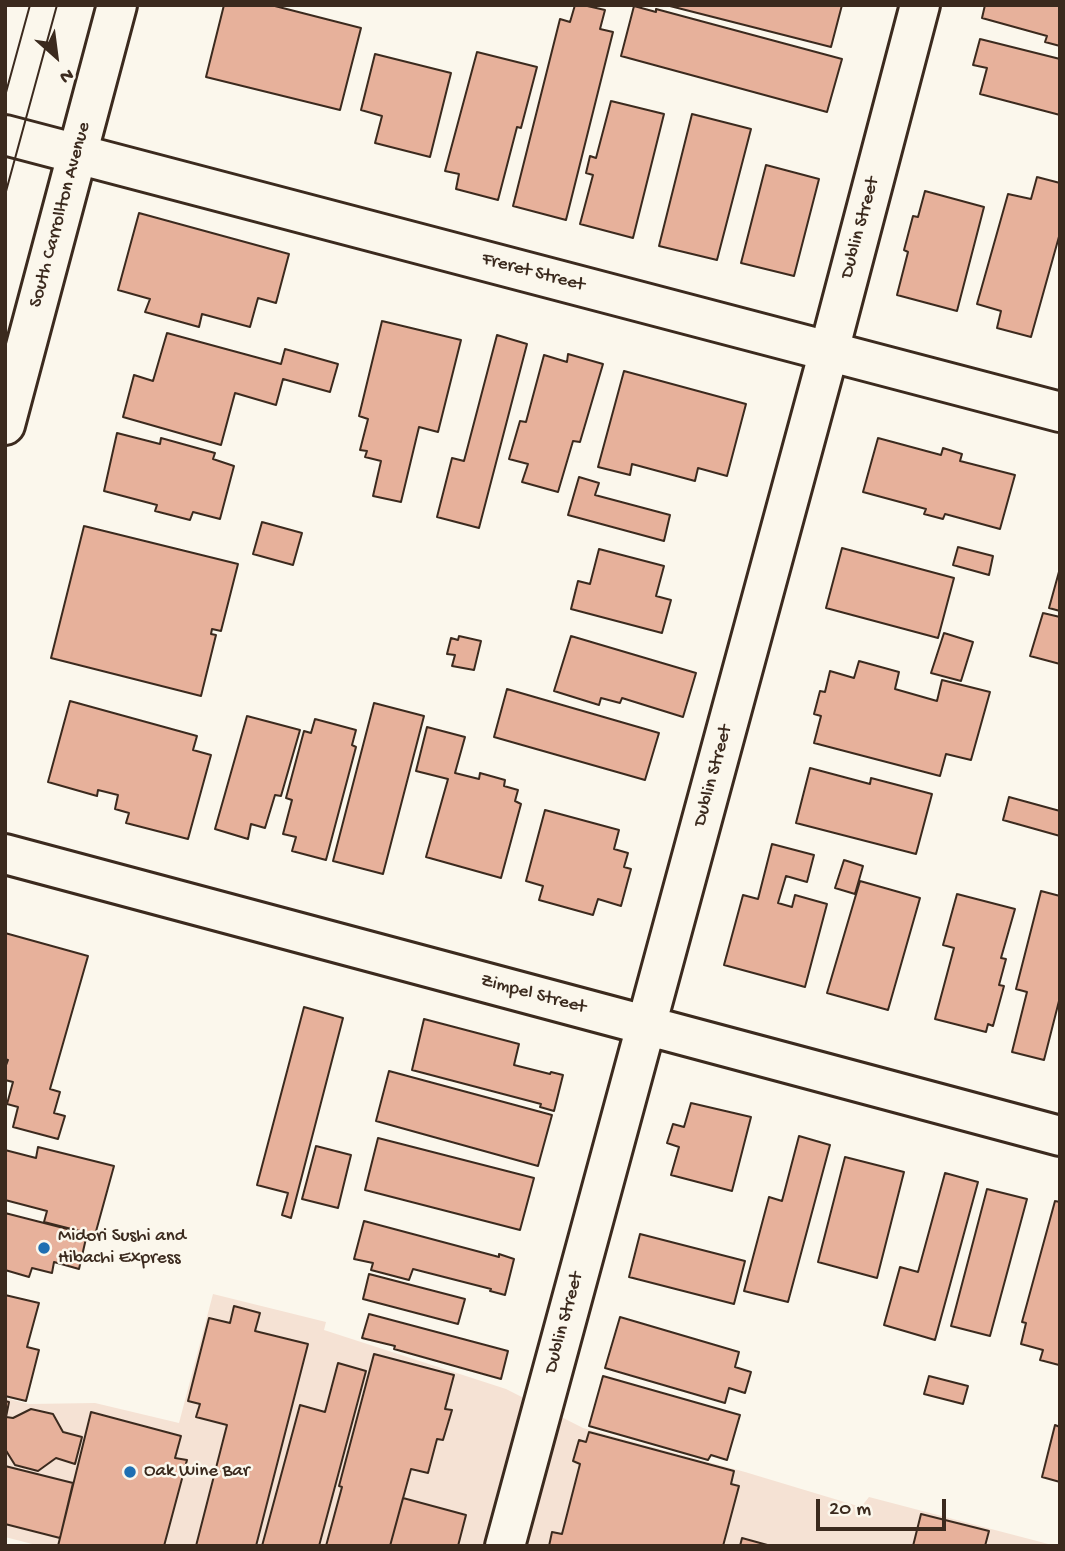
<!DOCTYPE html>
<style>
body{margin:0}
#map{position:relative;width:1065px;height:1551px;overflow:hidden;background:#fbf7ec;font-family:"Gochi Hand",sans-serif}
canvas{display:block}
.frame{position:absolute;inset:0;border:7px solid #3b2a1e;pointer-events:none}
.north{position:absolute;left:21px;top:21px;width:70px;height:70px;-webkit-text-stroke:5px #fbf7ec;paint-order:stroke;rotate:152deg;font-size:19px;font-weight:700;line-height:28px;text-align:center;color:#3b2a1e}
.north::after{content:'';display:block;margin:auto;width:24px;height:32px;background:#3b2a1e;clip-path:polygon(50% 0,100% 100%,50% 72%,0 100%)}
.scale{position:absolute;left:816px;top:1499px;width:130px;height:32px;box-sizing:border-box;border:4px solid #3b2a1e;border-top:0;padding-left:9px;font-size:21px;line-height:24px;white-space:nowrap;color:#3b2a1e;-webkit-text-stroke:5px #fbf7ec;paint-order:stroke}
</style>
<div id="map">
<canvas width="1065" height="1551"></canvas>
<div class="frame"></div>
<div class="north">N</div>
<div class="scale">20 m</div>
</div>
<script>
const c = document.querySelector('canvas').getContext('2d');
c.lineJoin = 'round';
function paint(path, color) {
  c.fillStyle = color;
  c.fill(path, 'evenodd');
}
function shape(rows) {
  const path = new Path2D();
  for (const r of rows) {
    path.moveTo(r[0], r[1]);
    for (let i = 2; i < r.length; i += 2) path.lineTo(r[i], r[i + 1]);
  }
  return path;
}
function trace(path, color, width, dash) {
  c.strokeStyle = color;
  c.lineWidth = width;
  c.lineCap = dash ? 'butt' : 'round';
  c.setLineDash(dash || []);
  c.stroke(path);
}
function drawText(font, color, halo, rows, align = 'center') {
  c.font = font + ' "Gochi Hand",sans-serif';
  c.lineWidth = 5;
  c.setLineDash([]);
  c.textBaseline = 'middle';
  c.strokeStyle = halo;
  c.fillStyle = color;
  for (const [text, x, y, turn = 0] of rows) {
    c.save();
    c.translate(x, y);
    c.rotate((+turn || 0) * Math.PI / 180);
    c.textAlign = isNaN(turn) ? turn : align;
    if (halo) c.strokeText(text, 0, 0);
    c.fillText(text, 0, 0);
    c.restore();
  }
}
paint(shape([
 [213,1294,326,1322,324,1330,506,1389,583,1428,745,1472,861,1507,869,1497,1056,1546,40,1546,5,1537,5,1398,29,1404,95,1403,179,1423]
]), '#f5e2d4');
const building = shape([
 [224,5,271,5,361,28,340,110,206,77,224,5],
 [575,5,583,5,605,10,600,29,613,32,566,220,513,206,560,19,570,22,575,5],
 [666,5,842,5,831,47,666,5],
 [985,5,1060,5,1060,46,1045,42,1047,36,982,18,985,5],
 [634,6,656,12,656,9,842,59,827,112,621,56,634,6],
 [980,39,1060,59,1060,115,980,94,987,68,973,65,980,39],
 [477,52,537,67,521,128,517,127,498,200,456,189,459,174,445,171,477,52],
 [375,54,451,73,430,157,375,143,382,116,361,110,375,54],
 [611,101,664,114,633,238,580,224,593,175,586,173,590,156,596,158,611,101],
 [692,114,751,129,717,260,659,246,692,114],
 [766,165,819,179,794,276,741,263,766,165],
 [1037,177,1060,183,1060,233,1031,337,997,328,1001,311,977,304,1008,194,1031,199,1037,177],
 [925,191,984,207,957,311,897,295,908,252,904,250,913,216,918,217,925,191],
 [139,213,289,254,276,303,258,298,250,327,202,314,199,327,145,312,150,299,118,290,139,213],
 [382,321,461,340,438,432,419,427,401,502,373,496,381,461,365,457,367,451,360,450,368,419,359,416,382,321],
 [167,333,281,364,285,349,338,364,330,392,283,379,276,405,235,393,221,445,123,417,134,375,153,381,167,333],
 [497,335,527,344,479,528,437,517,452,458,464,461,497,335],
 [568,354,603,364,580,442,573,441,558,492,522,482,528,464,509,459,520,421,526,422,544,355,567,362,568,354],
 [624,371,746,404,727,476,698,468,695,481,632,464,630,475,598,467,624,371],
 [117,433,160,444,161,438,215,453,213,459,234,466,220,519,193,512,190,520,155,511,157,505,104,491,117,433],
 [878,438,941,455,943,448,962,454,960,461,1015,475,1000,529,945,514,943,519,924,514,926,509,863,492,878,438],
 [579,477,599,483,595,495,670,515,664,541,568,515,579,477],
 [262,522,302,533,293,565,253,554,262,522],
 [84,526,238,564,221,631,212,629,211,634,216,635,201,696,51,658,84,526],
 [958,547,993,556,989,575,953,565,958,547],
 [842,548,954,578,938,638,826,608,842,548],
 [599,549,664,566,656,596,671,600,662,633,571,609,578,581,590,584,599,549],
 [1060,568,1060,611,1049,608,1060,568],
 [1043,613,1060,617,1060,664,1030,656,1043,613],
 [944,633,973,642,961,681,931,673,944,633],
 [459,636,481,641,474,670,452,666,455,655,447,654,451,638,458,640,459,636],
 [571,636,696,673,683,717,622,698,620,703,601,698,599,705,554,691,571,636],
 [859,661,899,672,895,689,937,701,942,680,990,692,971,760,946,754,940,776,814,743,821,716,814,714,820,691,825,692,830,671,854,678,859,661],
 [507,689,659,733,645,780,494,737,507,689],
 [70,701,197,736,193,750,211,755,188,839,126,823,129,813,115,809,118,795,98,790,97,796,48,782,70,701],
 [374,703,424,716,383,874,333,861,374,703],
 [247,716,300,730,281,796,275,795,265,828,251,824,248,839,215,829,247,716],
 [315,719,356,730,352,745,356,747,326,860,292,851,296,837,283,834,292,800,286,798,304,731,311,733,315,719],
 [427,727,465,737,455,773,479,779,480,773,505,780,504,786,518,790,515,801,521,804,501,878,426,857,448,779,416,771,427,727],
 [810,768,870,784,871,778,932,794,916,854,796,823,810,768],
 [1009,797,1060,811,1060,836,1003,820,1009,797],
 [545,810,619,830,614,849,628,853,624,867,631,869,621,906,598,899,593,915,539,900,543,886,526,881,545,810],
 [772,844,814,855,807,882,786,876,778,903,792,907,795,895,827,904,805,987,724,965,743,895,758,899,772,844],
 [844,860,863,866,855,894,835,888,844,860],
 [860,881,920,898,888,1010,827,993,860,881],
 [1041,891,1060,896,1060,997,1044,1060,1012,1052,1027,992,1016,989,1041,891],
 [957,894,1015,909,1001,958,1006,959,999,985,1004,986,993,1026,988,1024,986,1032,935,1019,954,948,943,945,957,894],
 [5,933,88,956,50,1089,60,1092,54,1113,65,1116,58,1139,13,1127,18,1107,7,1104,13,1082,5,1080,5,1068,8,1060,5,1059,5,933],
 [304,1007,343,1018,291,1218,282,1215,288,1193,257,1185,304,1007],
 [424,1019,519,1044,514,1065,550,1074,551,1072,563,1075,554,1111,540,1107,541,1104,412,1070,424,1019],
 [389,1071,552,1115,538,1166,376,1121,389,1071],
 [691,1103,751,1117,732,1191,671,1175,679,1147,667,1143,673,1124,684,1127,691,1103],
 [799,1136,830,1145,788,1302,744,1291,769,1197,782,1201,799,1136],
 [378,1138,534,1178,520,1230,365,1190,378,1138],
 [316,1146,351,1155,338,1208,302,1199,316,1146],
 [38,1147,114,1166,95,1235,44,1222,47,1211,5,1200,5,1150,36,1158,38,1147],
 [845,1157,904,1172,877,1278,818,1262,845,1157],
 [945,1173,978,1182,935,1340,884,1325,900,1267,918,1272,945,1173],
 [987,1189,1027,1199,990,1336,951,1326,987,1189],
 [1055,1201,1060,1202,1059,1365,1040,1360,1043,1350,1021,1344,1026,1323,1022,1322,1055,1201],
 [5,1213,87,1234,79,1269,54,1262,52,1273,32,1268,29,1277,5,1270,5,1213],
 [364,1221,499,1257,499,1254,514,1259,505,1295,490,1291,491,1289,413,1269,409,1280,371,1270,373,1263,354,1259,364,1221],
 [640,1234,745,1261,734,1304,629,1277,640,1234],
 [369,1274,465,1299,458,1324,363,1299,369,1274],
 [5,1295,39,1303,27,1347,39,1350,26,1401,5,1396,5,1295],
 [234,1306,260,1313,255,1331,308,1344,256,1546,196,1546,227,1425,196,1417,200,1404,188,1401,209,1318,230,1323,234,1306],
 [369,1314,508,1351,501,1379,394,1349,395,1346,362,1338,369,1314],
 [620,1317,739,1352,735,1367,751,1372,745,1393,729,1388,725,1403,605,1368,620,1317],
 [374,1354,454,1375,445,1409,452,1410,443,1440,437,1439,428,1473,411,1469,390,1546,326,1546,342,1487,339,1486,374,1354],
 [338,1363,366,1371,319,1546,262,1546,300,1405,325,1412,338,1363],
 [603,1376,740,1415,727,1460,711,1455,708,1460,589,1426,603,1376],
 [929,1376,968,1386,963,1404,924,1394,929,1376],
 [5,1401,9,1402,6,1417,13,1418,31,1409,53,1414,63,1432,82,1437,75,1464,56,1458,38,1471,15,1465,5,1449,5,1401],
 [91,1412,181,1436,175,1458,187,1460,164,1546,58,1546,91,1412],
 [1055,1425,1060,1427,1060,1482,1042,1477,1055,1425],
 [589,1432,734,1471,731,1484,739,1486,723,1546,549,1546,552,1532,562,1534,580,1464,573,1461,579,1440,586,1442,589,1432],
 [5,1466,73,1483,60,1538,5,1524,5,1466],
 [403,1498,466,1515,458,1546,390,1546,403,1498],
 [921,1514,989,1531,985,1546,913,1546,921,1514],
 [742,1538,771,1546,740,1546,742,1538]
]);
paint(building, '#e7b19b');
trace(building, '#3b2a1e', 2);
const minor = shape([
 [5,135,1060,412],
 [5,854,1060,1136],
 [505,1546,829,351,920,5]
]);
const major = shape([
 [5,425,117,5]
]);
trace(minor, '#3b2a1e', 44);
trace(major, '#3b2a1e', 44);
trace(minor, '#fbf7ec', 38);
trace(major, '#fbf7ec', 38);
trace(shape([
 [5,96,30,5],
 [5,195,57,5]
]), '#3b2a1e', 2);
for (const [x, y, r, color] of [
 [44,1248,7,"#1f6fb2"],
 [130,1472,7,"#1f6fb2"]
]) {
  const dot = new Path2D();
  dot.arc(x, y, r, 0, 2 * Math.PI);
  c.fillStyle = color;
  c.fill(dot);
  trace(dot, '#fbf7ec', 2.5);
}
drawText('19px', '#3b2a1e', '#fbf7ec', [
 ["South Carrollton Avenue",61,215,-75],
 ["Dublin Street",861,228,-75],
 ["Freret Street",533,273,15],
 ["Dublin Street",714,776,-75],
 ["Zimpel Street",533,995,15],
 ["Dublin Street",565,1323,-75]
]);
drawText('19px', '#3b2a1e', '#fbf7ec', [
 ["Midori Sushi and",58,1237],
 ["Hibachi Express",58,1259],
 ["Oak Wine Bar",144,1472]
], 'left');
</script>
